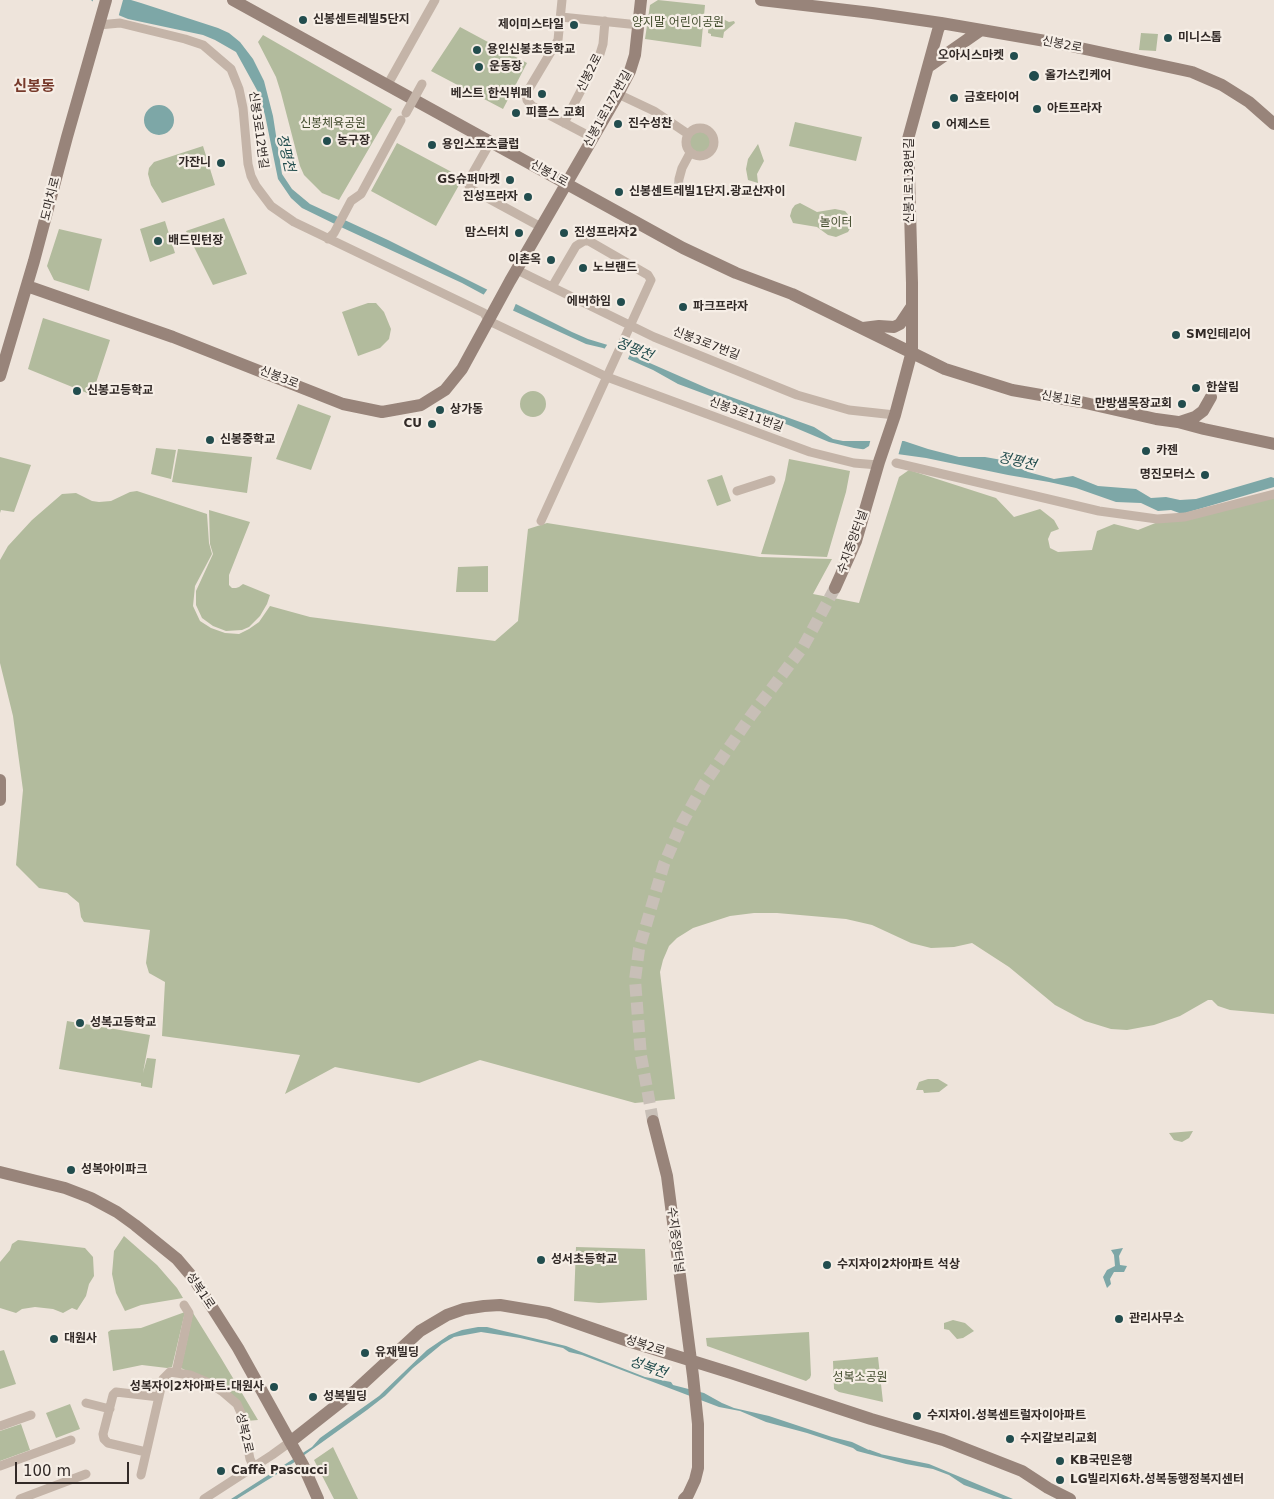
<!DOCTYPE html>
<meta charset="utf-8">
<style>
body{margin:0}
#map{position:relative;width:1274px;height:1499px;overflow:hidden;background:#eee4db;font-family:"DejaVu Sans",sans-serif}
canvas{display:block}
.scale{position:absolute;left:15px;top:1462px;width:114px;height:22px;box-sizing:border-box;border:2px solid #322a27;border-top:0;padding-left:6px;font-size:15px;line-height:18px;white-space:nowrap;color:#322a27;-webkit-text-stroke:4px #f6eee6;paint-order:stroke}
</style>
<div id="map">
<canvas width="1274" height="1499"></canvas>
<div class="scale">100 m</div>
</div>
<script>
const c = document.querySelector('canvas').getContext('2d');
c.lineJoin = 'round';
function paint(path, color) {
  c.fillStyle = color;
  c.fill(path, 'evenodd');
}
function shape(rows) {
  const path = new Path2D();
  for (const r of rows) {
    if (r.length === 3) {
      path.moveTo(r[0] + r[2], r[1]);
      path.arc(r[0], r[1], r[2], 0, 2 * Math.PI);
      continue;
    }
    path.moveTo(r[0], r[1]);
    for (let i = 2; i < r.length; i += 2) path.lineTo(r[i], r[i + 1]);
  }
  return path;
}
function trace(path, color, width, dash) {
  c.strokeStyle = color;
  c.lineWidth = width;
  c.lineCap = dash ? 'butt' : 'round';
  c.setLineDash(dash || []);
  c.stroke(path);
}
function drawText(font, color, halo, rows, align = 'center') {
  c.font = font + ' "DejaVu Sans","Noto Sans KR",sans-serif';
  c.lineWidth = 4.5;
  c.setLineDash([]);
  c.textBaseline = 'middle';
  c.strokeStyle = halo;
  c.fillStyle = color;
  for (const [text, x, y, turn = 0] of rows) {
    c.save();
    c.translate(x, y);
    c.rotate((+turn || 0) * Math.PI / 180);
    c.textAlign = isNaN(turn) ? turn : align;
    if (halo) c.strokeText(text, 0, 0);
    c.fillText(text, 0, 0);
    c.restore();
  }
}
paint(shape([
 [658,0,705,5,701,47,645,39,650,5],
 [723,19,729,22,734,21,735,23,724,32,723,38,711,36,711,34,708,33,709,20,715,21],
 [460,27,527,63,503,109,431,71],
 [1141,33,1158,34,1156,51,1139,50],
 [263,35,392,109,339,200,322,193,304,175,300,166,281,93,276,77,258,42],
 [795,122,862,137,856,161,789,146],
 [700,142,13],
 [397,143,463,178,436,226,371,191],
 [758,144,764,161,757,174,758,183,748,180,746,169,748,159],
 [203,146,215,185,162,203,151,185,148,174,149,168,154,162],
 [800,203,817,212,835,209,845,211,851,218,851,227,848,232,836,237,828,235,817,227,793,223,790,216,792,209,795,205],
 [224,218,247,274,213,285,186,231],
 [165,221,175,253,150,262,140,229],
 [59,229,102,239,89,291,54,280,47,266],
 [368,303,376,303,384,312,391,329,389,339,380,348,358,356,342,312],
 [43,318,110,340,92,395,28,369],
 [533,404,13],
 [298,404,331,416,311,470,276,459],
 [156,448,176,450,171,479,151,474],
 [178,449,252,457,247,493,172,482],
 [0,457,31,465,14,512,1,510,0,513],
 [789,459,850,471,846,492,827,557,761,554,785,480],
 [909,470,996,498,1014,517,1040,509,1054,520,1059,529,1051,532,1048,539,1050,548,1058,552,1092,550,1097,531,1114,524,1138,530,1158,522,1274,497,1274,1014,1230,1010,1218,1006,1212,1000,1208,1000,1180,1016,1154,1025,1127,1030,1111,1029,1085,1021,1055,1005,1009,967,972,943,954,947,931,948,911,943,872,925,846,919,777,913,754,913,730,916,693,928,677,938,669,946,663,960,660,972,675,1099,635,1103,480,1060,419,1083,335,1067,285,1094,300,1055,162,1036,165,982,149,973,146,963,150,930,84,922,81,917,79,903,67,893,39,888,16,865,23,790,13,716,0,663,0,560,8,546,32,520,62,494,76,493,92,501,99,502,111,501,130,492,137,491,207,514,209,543,212,554,195,586,193,606,200,621,211,628,225,633,239,634,249,629,259,622,270,606,310,617,495,641,518,621,528,529,547,523,760,557,832,559,813,594,859,603,899,477],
 [722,475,731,501,717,506,707,480],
 [209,510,250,522,229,575,229,585,232,588,236,588,239,587,243,584,270,595,267,604,260,616,249,627,242,630,226,631,213,626,202,618,196,605,196,591,213,554,210,544],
 [488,566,488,592,456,592,458,567],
 [67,1021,150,1035,143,1073,147,1058,156,1059,152,1088,141,1086,141,1083,59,1069],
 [928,1079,938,1079,948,1085,939,1092,924,1093,923,1090,916,1090,919,1082],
 [1193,1131,1189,1138,1182,1142,1174,1140,1169,1133],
 [124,1236,157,1265,177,1288,183,1298,141,1305,125,1311,116,1293,112,1274,114,1251],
 [18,1240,85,1248,93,1257,94,1276,89,1284,86,1296,77,1310,72,1308,63,1313,53,1309,35,1307,22,1309,16,1313,0,1308,0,1262,10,1250,12,1244],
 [576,1247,645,1249,647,1300,599,1303,574,1301],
 [185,1312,172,1367,167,1368,142,1365,113,1371,108,1332,111,1330,141,1328],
 [193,1313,221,1358,258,1420,246,1421,243,1412,195,1375,181,1368],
 [953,1320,965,1323,974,1331,963,1338,957,1339,949,1330,944,1329,944,1323],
 [809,1332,811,1375,810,1378,806,1381,707,1346,706,1338],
 [4,1350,16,1384,0,1389,0,1351],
 [878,1357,883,1402,839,1392,834,1389,833,1361],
 [70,1404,80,1429,56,1438,46,1413],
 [21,1424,30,1450,0,1461,0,1431],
 [333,1447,358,1499,334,1499,314,1460]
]), '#b2bb9d');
paint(shape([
 [91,0,131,0,141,3,218,28,229,33,240,42,253,59,264,81,273,116,282,174,292,189,310,204,388,240,572,332,588,339,611,346,709,389,814,427,833,439,843,441,904,441,928,449,959,457,985,457,1002,460,1028,472,1054,479,1073,476,1098,486,1136,489,1151,498,1166,497,1180,500,1196,499,1271,477,1274,478,1274,487,1182,514,1171,510,1158,511,1141,503,1116,502,1076,488,1049,482,1008,475,926,458,854,448,829,442,791,426,678,384,653,370,603,348,586,344,514,311,462,283,343,228,302,208,291,198,278,179,265,115,258,92,236,52,215,40,203,35,128,19,99,7],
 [159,120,15],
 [1123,1248,1119,1256,1120,1265,1127,1266,1124,1272,1114,1272,1110,1279,1111,1284,1107,1288,1103,1277,1107,1270,1115,1266,1114,1255,1111,1250],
 [478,1327,487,1327,566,1346,645,1377,671,1382,673,1385,704,1393,722,1403,734,1408,769,1416,832,1437,852,1442,875,1453,929,1464,1013,1499,1003,1499,964,1485,949,1475,933,1469,906,1464,857,1451,853,1448,807,1433,766,1422,740,1411,719,1407,582,1355,569,1352,563,1348,520,1338,481,1332,454,1337,442,1344,413,1368,385,1396,367,1410,282,1471,237,1499,231,1499,312,1447,320,1438,379,1396,427,1350,449,1335,462,1330]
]), '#7da7a7');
paint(shape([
 [93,0,123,0,118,18,97,9,92,4],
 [489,287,517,301,512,313,482,297],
 [609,342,631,352,627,361,603,351],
 [871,438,881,439,903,438,898,456,861,451,869,446]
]), '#eee4db');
trace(shape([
 [869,1451,880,1455]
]), '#7da7a7', 2.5);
trace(shape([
 [678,189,679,179]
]), '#c8bfb7', 9, [9, 4.5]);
trace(shape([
 [653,1121,641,1056,635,980,639,949,664,864,682,823,704,784,750,717,803,647,835,588]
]), '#c8bfb7', 12, [12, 6]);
trace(shape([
 [562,0,558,40,530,87,526,94,527,100,532,106,593,138],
 [561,17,639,25],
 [99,25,120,23,185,39,203,45,231,69,239,89,243,108,248,164,251,176,256,186,271,206,294,222,484,313,489,321,607,377,810,452,854,463,878,465],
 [388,84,435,0],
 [618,94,654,111,688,134],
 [564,123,600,54,603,44,605,21],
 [700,142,14],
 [491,141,470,178,469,186,471,189,541,227],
 [679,179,682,168,690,153],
 [328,239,334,233,351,201,361,194,401,120],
 [517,270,654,337,797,395,849,410,895,415],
 [896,463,1099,511,1157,519,1185,517,1274,494],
 [737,491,771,480],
 [541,521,651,280,648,275,589,241,584,241,576,246,552,287],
 [176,1373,189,1313,184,1305],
 [86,1403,110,1409],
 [0,1426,31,1415],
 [146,1452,108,1443,104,1439,103,1434,113,1395,116,1392,159,1397],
 [0,1466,71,1440],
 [141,1475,163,1379,170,1372,190,1375,209,1383,223,1392,237,1404,241,1413,250,1459,254,1467],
 [20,1499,86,1474],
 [204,1499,272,1455,290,1442]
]), '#c4b4a8', 9);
trace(shape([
 [233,0,683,248,736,273,792,294,945,369,1012,390,1081,402,1156,419,1178,422,1204,429,1274,444],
 [761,0,872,13,941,23,1057,43,1192,72,1222,85,1249,102,1274,124],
 [928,67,981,30],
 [27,286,173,337,343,404,382,412,421,405,445,390,462,369,510,281,616,98,630,71,635,55,641,0],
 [863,328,879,326,894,327,900,324,912,306],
 [0,376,34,261,67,137,106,0],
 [1180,422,1195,417,1203,411,1211,397],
 [835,588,856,541,879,462,895,415,912,351,912,283,908,139,938,30,941,23],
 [0,780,0,800],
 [653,1121,667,1176,693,1376,698,1424,698,1468,695,1480,688,1495,684,1499],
 [0,1172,65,1188,91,1198,117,1212,135,1225,177,1259,194,1279,238,1348,303,1465,318,1499],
 [290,1442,356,1390,420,1331,447,1315,464,1309,484,1306,500,1305,548,1313,628,1341,731,1373,871,1419,943,1440,1022,1471,1048,1488,1070,1499]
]), '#98847a', 12);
trace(shape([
 [406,113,422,84]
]), '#c4b4a8', 9);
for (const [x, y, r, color] of [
 [303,20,5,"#224d4e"],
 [574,25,5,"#224d4e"],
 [1168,38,5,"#224d4e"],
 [477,50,5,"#224d4e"],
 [1014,56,5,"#224d4e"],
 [479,67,5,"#224d4e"],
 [1034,76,6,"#224d4e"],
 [542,94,5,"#224d4e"],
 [954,98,5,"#224d4e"],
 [1037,109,5,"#224d4e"],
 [516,113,5,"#224d4e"],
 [618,124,5,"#224d4e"],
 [936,125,5,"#224d4e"],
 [327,141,5,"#224d4e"],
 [432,145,5,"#224d4e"],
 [221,163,5,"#224d4e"],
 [510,180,5,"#224d4e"],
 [619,192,5,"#224d4e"],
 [528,197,5,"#224d4e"],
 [519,233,5,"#224d4e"],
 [564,233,5,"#224d4e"],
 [158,241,5,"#224d4e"],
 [551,260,5,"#224d4e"],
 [583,268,5,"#224d4e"],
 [621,302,5,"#224d4e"],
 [683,307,5,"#224d4e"],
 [1176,335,5,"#224d4e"],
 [1196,388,5,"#224d4e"],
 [77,391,5,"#224d4e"],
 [1182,404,5,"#224d4e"],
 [440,410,5,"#224d4e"],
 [432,424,5,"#224d4e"],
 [210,440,5,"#224d4e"],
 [1146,451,5,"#224d4e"],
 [1205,475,5,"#224d4e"],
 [80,1023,5,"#224d4e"],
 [71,1170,5,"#224d4e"],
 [541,1260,5,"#224d4e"],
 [827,1265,5,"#224d4e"],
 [1119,1319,5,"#224d4e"],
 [54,1339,5,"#224d4e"],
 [365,1353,5,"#224d4e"],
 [274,1387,5,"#224d4e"],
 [313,1397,5,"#224d4e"],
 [917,1416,5,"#224d4e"],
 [1010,1439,5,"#224d4e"],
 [1060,1461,5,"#224d4e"],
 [221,1471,5,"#224d4e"],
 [1060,1480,5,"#224d4e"]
]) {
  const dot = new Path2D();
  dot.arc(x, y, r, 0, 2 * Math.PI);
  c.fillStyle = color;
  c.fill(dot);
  trace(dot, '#f6eee6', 2);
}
drawText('bold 12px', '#322a27', '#f6eee6', [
 ["신봉센트레빌5단지",313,20],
 ["제이미스타일",564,25,"right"],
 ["미니스톱",1178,38],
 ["용인신봉초등학교",487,50],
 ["오아시스마켓",1004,56,"right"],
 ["운동장",489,67],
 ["올가스킨케어",1045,76],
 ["베스트 한식뷔페",532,94,"right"],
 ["금호타이어",964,98],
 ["아트프라자",1047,109],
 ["피플스 교회",526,113],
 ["진수성찬",628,124],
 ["어제스트",946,125],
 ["농구장",337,141],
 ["용인스포츠클럽",442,145],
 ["가잔니",211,163,"right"],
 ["GS슈퍼마켓",500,180,"right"],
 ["신봉센트레빌1단지.광교산자이",629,192],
 ["진성프라자",518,197,"right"],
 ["맘스터치",509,233,"right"],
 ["진성프라자2",574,233],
 ["배드민턴장",168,241],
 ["이촌옥",541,260,"right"],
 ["노브랜드",593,268],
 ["에버하임",611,302,"right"],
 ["파크프라자",693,307],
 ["SM인테리어",1186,335],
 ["한살림",1206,388],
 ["신봉고등학교",87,391],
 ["만방샘목장교회",1172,404,"right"],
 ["상가동",450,410],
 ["CU",422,424,"right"],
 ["신봉중학교",220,440],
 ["카젠",1156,451],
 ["명진모터스",1195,475,"right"],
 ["성복고등학교",90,1023],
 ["성복아이파크",81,1170],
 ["성서초등학교",551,1260],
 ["수지자이2차아파트 석상",837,1265],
 ["관리사무소",1129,1319],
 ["대원사",64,1339],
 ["유재빌딩",375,1353],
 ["성복자이2차아파트.대원사",264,1387,"right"],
 ["성복빌딩",323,1397],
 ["수지자이.성복센트럴자이아파트",927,1416],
 ["수지갈보리교회",1020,1439],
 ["KB국민은행",1070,1461],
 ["Caffè Pascucci",231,1471],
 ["LG빌리지6차.성복동행정복지센터",1070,1480]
], 'left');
drawText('12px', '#434d2e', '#f6eee6', [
 ["양지말 어린이공원",678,23],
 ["신봉체육공원",333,124],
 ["놀이터",836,223],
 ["성복소공원",860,1378]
]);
drawText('12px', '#322a27', '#f6eee6', [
 ["신봉2로",1062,45,11],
 ["신봉2로",590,73,-63],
 ["신봉1로172번길",608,109,-61],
 ["신봉3로12번길",258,130,82],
 ["신봉1로",549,174,29],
 ["신봉1로138번길",910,181,-90],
 ["도마치로",51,199,-76],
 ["신봉3로7번길",706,344,21],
 ["신봉3로",279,378,21],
 ["신봉1로",1061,399,10],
 ["신봉3로11번길",746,415,20],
 ["수지중앙터널",853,542,-70],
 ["수지중앙터널",675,1240,83],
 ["성복1로",200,1291,56],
 ["성복2로",645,1346,18],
 ["성복2로",244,1433,77]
]);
drawText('italic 14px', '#224d4e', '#f6eee6', [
 ["정평천",285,153,77],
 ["정평천",634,350,23],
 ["정평천",1017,462,13],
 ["성복천",648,1368,20]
]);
drawText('bold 15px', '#773a2b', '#f6eee6', [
 ["신봉동",34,87]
]);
</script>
